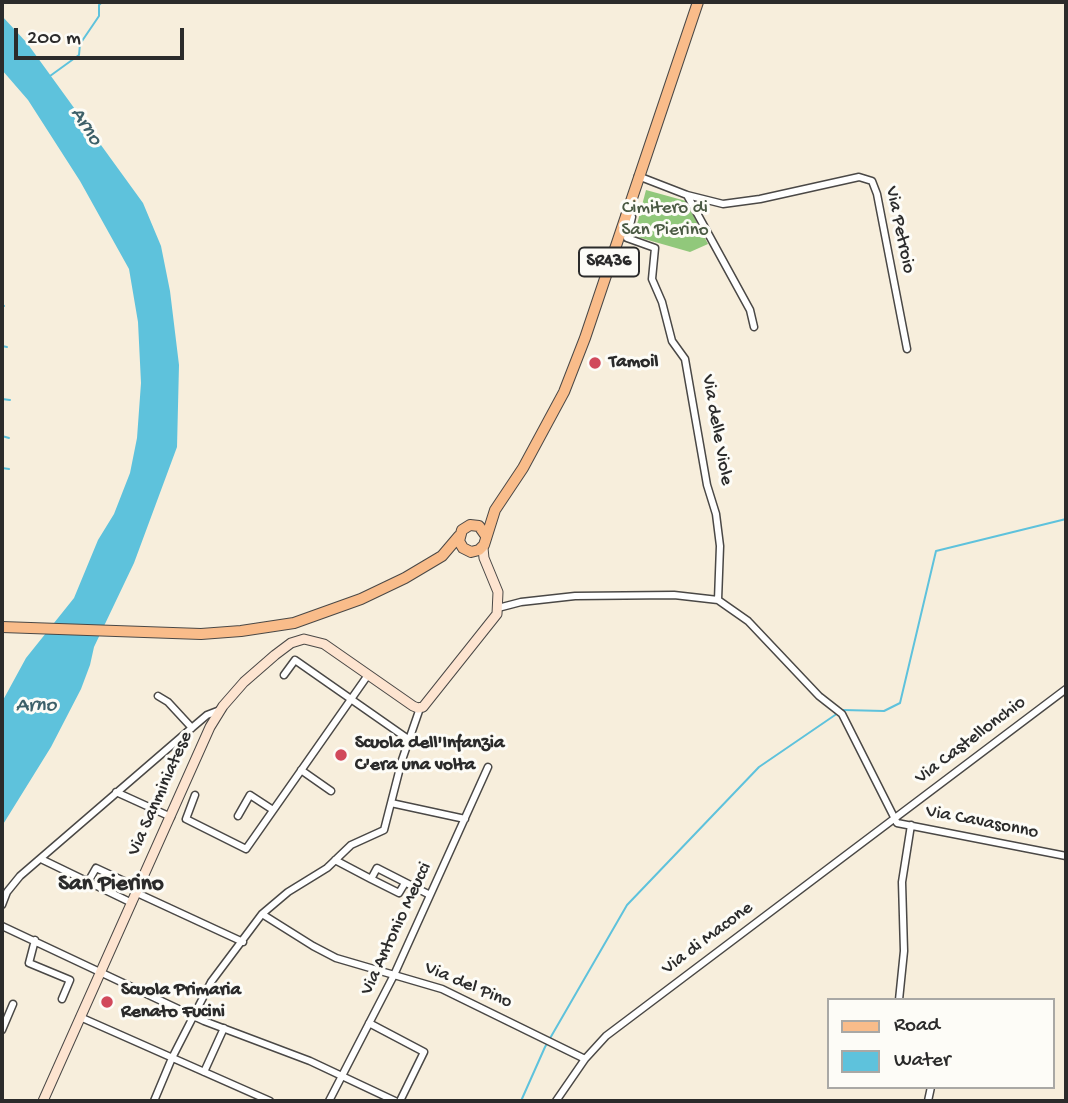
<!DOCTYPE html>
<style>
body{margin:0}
#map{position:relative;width:1068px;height:1103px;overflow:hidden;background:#f7eedc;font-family:"Gochi Hand",sans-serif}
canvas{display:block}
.frame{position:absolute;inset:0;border:4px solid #2b2b2b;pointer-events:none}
.legend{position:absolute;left:827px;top:998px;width:228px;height:91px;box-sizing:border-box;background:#fdfcf7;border:2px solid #a9a8a5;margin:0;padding:9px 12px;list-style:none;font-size:21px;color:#2b2b2b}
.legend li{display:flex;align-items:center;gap:14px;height:35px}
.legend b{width:35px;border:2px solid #a9a8a5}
.scale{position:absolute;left:14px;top:28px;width:170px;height:32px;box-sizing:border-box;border:4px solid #2b2b2b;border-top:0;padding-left:9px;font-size:21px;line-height:24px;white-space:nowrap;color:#2b2b2b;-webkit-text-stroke:5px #fdfcf7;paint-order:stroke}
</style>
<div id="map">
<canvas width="1068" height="1103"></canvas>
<div class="frame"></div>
<ul class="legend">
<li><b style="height:9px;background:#f9bc8a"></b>Road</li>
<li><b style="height:19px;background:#5ec2dc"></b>Water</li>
</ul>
<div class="scale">200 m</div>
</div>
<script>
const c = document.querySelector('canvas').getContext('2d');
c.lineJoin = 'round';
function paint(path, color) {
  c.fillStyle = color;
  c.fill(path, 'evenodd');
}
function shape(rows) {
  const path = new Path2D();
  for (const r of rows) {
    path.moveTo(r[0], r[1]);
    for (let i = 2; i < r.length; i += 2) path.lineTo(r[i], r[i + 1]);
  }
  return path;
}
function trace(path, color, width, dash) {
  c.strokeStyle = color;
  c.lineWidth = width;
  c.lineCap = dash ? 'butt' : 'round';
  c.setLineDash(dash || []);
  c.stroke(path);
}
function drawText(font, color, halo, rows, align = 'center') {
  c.font = font + ' "Gochi Hand",sans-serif';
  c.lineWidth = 6;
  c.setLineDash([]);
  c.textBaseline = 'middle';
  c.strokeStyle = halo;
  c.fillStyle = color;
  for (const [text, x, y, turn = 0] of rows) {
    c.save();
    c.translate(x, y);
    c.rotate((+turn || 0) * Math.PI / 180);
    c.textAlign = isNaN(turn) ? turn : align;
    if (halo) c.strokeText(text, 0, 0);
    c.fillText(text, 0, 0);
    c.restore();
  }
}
paint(shape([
 [646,190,686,201,708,244,690,252,634,236]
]), '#91c87b');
paint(shape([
 [2,16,27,43,143,203,161,246,170,291,179,365,177,447,134,563,94,647,90,665,81,689,51,747,2,826,2,702,26,658,74,598,98,540,114,514,130,473,137,438,141,383,138,322,129,269,80,181,28,100,2,70]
]), '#5ec2dc');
trace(shape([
 [50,76,79,55,80,44,99,16,99,5,102,2],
 [2,305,4,306],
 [2,346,7,347],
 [2,399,10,400],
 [2,436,9,438],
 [2,468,9,469],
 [843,710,884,711,900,703,936,551,1066,519],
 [521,1101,545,1047,627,905,759,767,838,713]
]), '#5ec2dc', 2);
const street = shape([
 [638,176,687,195,723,204,760,199,859,177,872,181,877,194,907,349],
 [687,195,750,310,754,327],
 [625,215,632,217,627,238,655,248,652,279,662,302,672,341,685,359,707,485,716,514,720,546,718,600],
 [498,608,521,602,575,596,674,595,718,600,748,621,819,696,842,714,897,823,1066,856],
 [284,675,295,660,408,739],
 [158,696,168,702,192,728],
 [301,770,331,791],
 [116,792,171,817],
 [195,795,186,819,246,849,368,675],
 [391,803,465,819],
 [238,816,250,795,273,810],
 [41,859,132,903],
 [335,860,371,879,377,868,430,895],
 [371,879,399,893,405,883],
 [88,882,96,868,139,888],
 [137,893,243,942],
 [2,905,7,892,20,876,187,732,207,715,220,710],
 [262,914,313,946,336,958,442,989,585,1059],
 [2,926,204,1021,310,1061,395,1101],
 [35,940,29,963,70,980,62,999],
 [899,1000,904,951,902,882,911,825],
 [80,1017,270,1101],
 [369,1023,424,1052,400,1101],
 [2,1030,13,1004],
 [204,1072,224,1028],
 [154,1101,172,1058,211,982,262,914,288,892,327,868,351,845,384,830,402,760,420,708],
 [329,1101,394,975,488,767],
 [556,1101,585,1059,606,1036,1066,689],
 [928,1101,931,1087]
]);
const secondary = shape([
 [43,1101,210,727,223,706,244,682,275,655,291,643,304,639,324,644,413,706,418,708,423,707,497,614,498,592,484,558,483,548]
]);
const primary = shape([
 [486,536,479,526,470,525,462,530,459,541,463,548,471,552,479,550,484,545,495,510,523,468,564,392,585,338,698,2],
 [2,627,201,634,241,631,294,623,361,599,405,578,442,556,459,536]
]);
trace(street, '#4a4846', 9);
trace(secondary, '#4a4846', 11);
trace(primary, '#4a4846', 12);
trace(street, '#fff', 6);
trace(secondary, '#fde4d0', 9);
trace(primary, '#f9bc8a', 10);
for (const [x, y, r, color] of [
 [595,363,7,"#d1495b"],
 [341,755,7,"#d1495b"],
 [107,1002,7,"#d1495b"]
]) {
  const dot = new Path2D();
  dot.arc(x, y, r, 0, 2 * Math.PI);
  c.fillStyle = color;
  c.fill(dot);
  trace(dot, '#fdfcf7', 2.5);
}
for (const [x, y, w] of [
 [609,262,60]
]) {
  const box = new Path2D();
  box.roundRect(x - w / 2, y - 14.5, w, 29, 5);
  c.fillStyle = '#fdfcf7';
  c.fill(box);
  trace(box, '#2b2b2b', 2);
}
drawText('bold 18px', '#2b2b2b', null, [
 ["SR436",609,262]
]);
drawText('19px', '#4a5a43', '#fdfcf7', [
 ["Cimitero di",665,209],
 ["San Pierino",665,231]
]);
drawText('19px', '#2b2b2b', '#fdfcf7', [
 ["Via Petroio",899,230,78],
 ["Via delle Viole",716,430,80],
 ["Via Castellonchio",971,741,-37],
 ["Via Sanminiatese",161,794,-66],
 ["Via Cavasonno",982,823,11],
 ["Via Antonio Meucci",397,929,-65],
 ["Via di Macone",708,939,-37],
 ["Via del Pino",468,986,23]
]);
drawText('bold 19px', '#2b2b2b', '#fdfcf7', [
 ["Tamoil",609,363],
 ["Scuola dell'Infanzia",355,744],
 ["C'era una volta",355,766],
 ["Scuola Primaria",121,991],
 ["Renato Fucini",121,1013]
], 'left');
drawText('italic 21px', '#3d6069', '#fdfcf7', [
 ["Arno",85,127,57],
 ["Arno",36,707]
]);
drawText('bold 23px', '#2b2b2b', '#fdfcf7', [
 ["San Pierino",111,885]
]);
</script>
